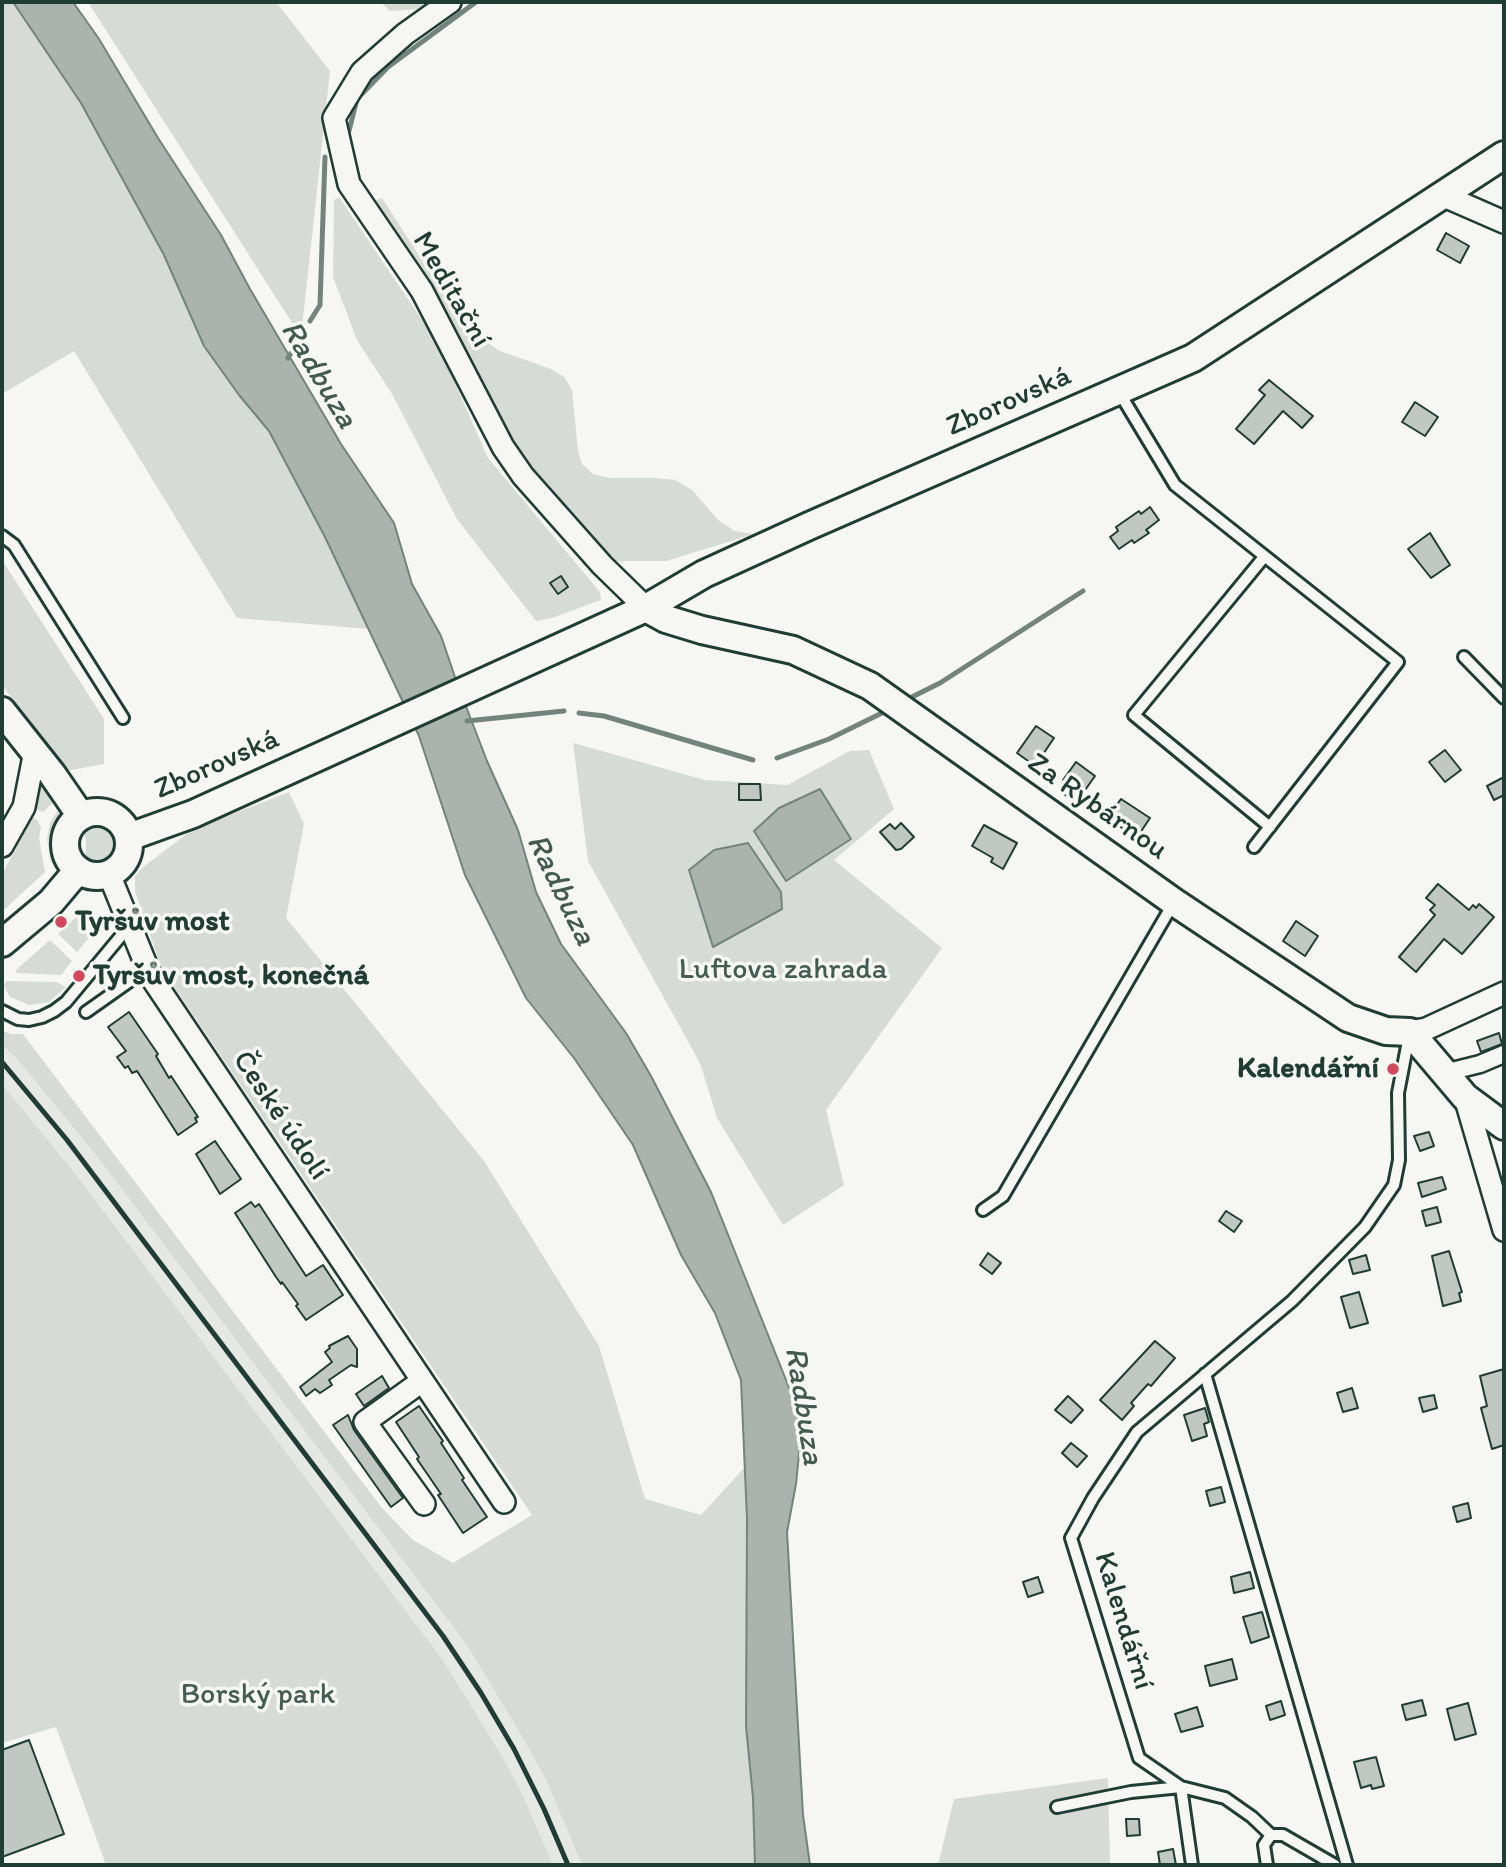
<!DOCTYPE html>
<meta charset="utf-8">
<style>
body{margin:0}
#map{position:relative;width:1506px;height:1867px;overflow:hidden;background:#f6f6f2;font-family:Itim,sans-serif}
canvas{display:block}
.frame{position:absolute;inset:0;border:4px solid #1f3d34;pointer-events:none}
</style>
<div id="map">
<canvas width="1506" height="1867"></canvas>
<div class="frame"></div>
</div>
<script>
const c = document.querySelector('canvas').getContext('2d');
c.lineJoin = 'round';
function paint(path, color) {
  c.fillStyle = color;
  c.fill(path, 'evenodd');
}
function shape(rows) {
  const path = new Path2D();
  for (const r of rows) {
    if (r.length === 3) {
      path.moveTo(r[0] + r[2], r[1]);
      path.arc(r[0], r[1], r[2], 0, 2 * Math.PI);
      continue;
    }
    path.moveTo(r[0], r[1]);
    for (let i = 2; i < r.length; i += 2) path.lineTo(r[i], r[i + 1]);
  }
  return path;
}
function trace(path, color, width, dash) {
  c.strokeStyle = color;
  c.lineWidth = width;
  c.lineCap = dash ? 'butt' : 'round';
  c.setLineDash(dash || []);
  c.stroke(path);
}
function drawText(font, color, halo, rows, align = 'center') {
  c.font = font + ' Itim,sans-serif';
  c.lineWidth = 7;
  c.setLineDash([]);
  c.textBaseline = 'middle';
  c.strokeStyle = halo;
  c.fillStyle = color;
  for (const [text, x, y, turn = 0] of rows) {
    c.save();
    c.translate(x, y);
    c.rotate((+turn || 0) * Math.PI / 180);
    c.textAlign = isNaN(turn) ? turn : align;
    if (halo) c.strokeText(text, 0, 0);
    c.fillText(text, 0, 0);
    c.restore();
  }
}
paint(shape([
 [2,1045,17,1059,96,1155,466,1644,526,1743,547,1782,582,1865,553,1865,502,1756,443,1660,74,1172,2,1084]
]), '#e6e8e4');
paint(shape([
 [2,2,13,2,81,103,164,255,204,346,239,395,269,431,325,537,369,629,237,618,74,351,2,394],
 [88,2,276,2,330,71,301,337],
 [381,2,433,2,423,9,390,11],
 [339,197,437,342,488,458,600,592,601,600,552,618,536,621,457,519,392,394,357,340,333,277,334,200],
 [382,198,451,305,477,336,500,351,551,369,564,377,572,390,578,451,582,464,593,474,609,478,655,478,675,480,692,490,718,520,735,531,754,534,666,561,616,561,583,539,495,424,370,203],
 [2,560,104,719,104,764,66,771,2,685],
 [573,743,705,780,787,785,850,751,869,750,894,809,834,860,942,948,826,1110,844,1185,783,1225,717,1118,700,1063,588,861],
 [40,784,46,785,55,801,43,812,32,807,37,786],
 [289,792,304,824,286,918,484,1161,599,1346,645,1499,701,1515,745,1467,748,1636,746,1726,753,1798,755,1865,582,1865,547,1782,526,1743,466,1644,96,1155,17,1059,2,1045,2,1030,11,1034,23,1034,382,1508,413,1540,453,1563,532,1515,162,969,135,891,135,876,143,867,192,830],
 [58,810,60,819,56,842,56,869,51,861,47,839,50,823],
 [29,815,37,820,41,827,39,838,45,872,5,909,2,906,2,874,28,827,24,823],
 [89,824,98,824,106,826,115,838,114,854,105,864,94,865,86,860,86,840,83,830],
 [82,912,95,931,77,952,58,934],
 [50,940,72,961,61,975,16,973,16,970],
 [6,981,56,982,66,987,49,1002,29,1005,10,997,4,986],
 [2,1084,74,1172,443,1660,502,1756,522,1794,553,1865,106,1865,56,1727,2,1743],
 [1108,1778,1110,1865,938,1865,954,1799]
]), '#d6dbd6');
const water = shape([
 [13,2,73,2,99,39,158,138,221,235,250,289,341,444,394,523,412,584,441,636,457,683,487,761,518,830,536,892,561,944,626,1033,651,1076,711,1192,790,1390,801,1434,796,1484,787,1532,803,1815,810,1865,755,1865,753,1798,746,1726,747,1519,741,1380,715,1313,681,1255,633,1145,574,1058,526,998,465,875,419,736,325,537,269,431,239,395,204,346,164,255,81,103,13,2],
 [820,789,851,839,786,881,754,831,779,808,820,789],
 [748,843,781,892,782,909,713,947,689,870,714,850,748,843]
]);
paint(water, '#aab3ae');
trace(water, '#72847d', 2);
trace(shape([
 [349,131,357,99,388,67,476,2],
 [310,321,320,305,325,157],
 [288,358,301,337],
 [910,698,940,683,1083,591],
 [579,713,604,716,753,760],
 [467,721,564,711],
 [777,758,829,739,884,712]
]), '#72847d', 5);
const building = shape([
 [1446,233,1469,246,1460,263,1437,250,1446,233],
 [1269,380,1313,416,1302,428,1283,411,1254,444,1236,429,1265,395,1259,390,1269,380],
 [1415,402,1438,417,1425,436,1402,422,1415,402],
 [1150,507,1159,520,1146,530,1149,533,1134,543,1132,540,1119,549,1110,537,1118,531,1116,527,1139,511,1141,514,1150,507],
 [1430,533,1450,565,1431,578,1408,549,1430,533],
 [561,576,568,587,558,594,550,583,561,576],
 [1036,726,1054,738,1035,766,1017,753,1036,726],
 [1445,750,1461,770,1445,782,1429,762,1445,750],
 [1076,762,1095,776,1076,803,1064,794,1071,785,1063,780,1076,762],
 [1504,777,1504,795,1494,800,1487,786,1504,777],
 [739,784,760,784,761,800,739,800,739,784],
 [1121,799,1150,818,1136,839,1108,817,1121,799],
 [901,823,914,837,901,849,896,850,880,832,890,824,895,829,901,823],
 [984,825,1017,843,1003,869,991,862,993,858,972,846,984,825],
 [1438,884,1469,910,1473,905,1476,908,1479,904,1494,917,1462,954,1444,939,1416,972,1399,957,1435,915,1430,910,1435,905,1426,898,1438,884],
 [1296,921,1318,936,1305,956,1283,941,1296,921],
 [129,1012,158,1054,156,1056,169,1078,171,1076,198,1117,195,1118,197,1122,178,1135,137,1071,132,1073,128,1066,125,1068,117,1057,126,1051,108,1027,129,1012],
 [1499,1033,1502,1044,1481,1052,1477,1041,1499,1033],
 [1429,1132,1434,1146,1420,1151,1414,1136,1429,1132],
 [215,1141,241,1179,220,1194,196,1154,215,1141],
 [1442,1177,1446,1189,1422,1197,1418,1183,1442,1177],
 [251,1202,255,1207,259,1204,306,1276,323,1265,343,1295,306,1320,296,1306,298,1304,282,1282,281,1284,276,1277,235,1213,251,1202],
 [1437,1207,1441,1222,1426,1226,1422,1211,1437,1207],
 [1226,1211,1242,1221,1234,1232,1219,1221,1226,1211],
 [1449,1251,1462,1292,1459,1293,1461,1301,1443,1306,1432,1256,1449,1251],
 [988,1253,1001,1263,992,1274,980,1265,988,1253],
 [1366,1255,1370,1270,1353,1274,1349,1260,1366,1255],
 [1359,1292,1368,1323,1350,1328,1341,1297,1359,1292],
 [348,1336,357,1349,357,1367,351,1365,329,1380,332,1385,320,1393,315,1389,306,1396,300,1387,332,1362,325,1352,330,1348,329,1346,348,1336],
 [1155,1341,1175,1358,1151,1386,1148,1384,1131,1403,1134,1406,1122,1420,1100,1400,1155,1341],
 [1504,1369,1504,1445,1492,1449,1481,1408,1487,1406,1480,1376,1504,1369],
 [382,1376,389,1388,364,1406,356,1394,382,1376],
 [1352,1388,1358,1408,1343,1412,1337,1393,1352,1388],
 [1434,1395,1437,1408,1423,1412,1419,1398,1434,1395],
 [1068,1396,1083,1410,1071,1423,1055,1410,1068,1396],
 [419,1406,443,1441,441,1443,464,1478,462,1480,487,1517,463,1533,438,1495,441,1494,417,1459,419,1457,396,1422,419,1406],
 [1205,1408,1209,1422,1204,1424,1207,1436,1192,1441,1184,1415,1205,1408],
 [348,1415,354,1430,403,1498,391,1507,333,1425,348,1415],
 [1071,1443,1087,1456,1077,1467,1062,1453,1071,1443],
 [1221,1487,1225,1502,1210,1506,1206,1491,1221,1487],
 [1468,1503,1471,1518,1457,1522,1453,1507,1468,1503],
 [1250,1572,1254,1588,1234,1593,1231,1577,1250,1572],
 [1038,1577,1043,1592,1028,1597,1023,1582,1038,1577],
 [1262,1612,1269,1637,1251,1643,1243,1617,1262,1612],
 [1232,1659,1237,1679,1210,1686,1205,1666,1232,1659],
 [1422,1700,1426,1715,1406,1720,1402,1705,1422,1700],
 [1281,1701,1285,1715,1270,1720,1266,1706,1281,1701],
 [1468,1703,1476,1734,1455,1740,1447,1709,1468,1703],
 [1197,1707,1203,1726,1181,1732,1175,1714,1197,1707],
 [29,1740,64,1834,2,1857,2,1750,29,1740],
 [1376,1757,1384,1786,1372,1789,1371,1785,1361,1788,1354,1762,1376,1757],
 [1126,1819,1139,1819,1140,1835,1127,1836,1126,1819],
 [1173,1849,1176,1865,1160,1865,1158,1852,1173,1849]
]);
paint(building, '#c1c8c3');
trace(building, '#1f3d34', 2);
const service = shape([
 [1119,392,1175,485,1398,662,1254,847],
 [2,536,14,545,123,718],
 [1264,557,1134,715,1270,827],
 [1464,657,1504,698],
 [2,1011,18,1019,29,1020,42,1017,54,1011,66,1002,130,925],
 [86,1012,147,969],
 [983,1210,1003,1196,1174,902],
 [1205,1374,1347,1865],
 [1181,1787,1139,1758,1071,1538,1093,1498,1137,1432,1292,1301,1365,1227,1394,1185,1399,1160,1398,1093,1409,1036],
 [1181,1787,1192,1865],
 [1057,1807,1131,1792,1181,1787,1225,1798,1252,1817,1271,1835,1283,1835,1335,1865],
 [1267,1865,1264,1845,1271,1835]
]);
const pedestrian = shape([
 [1444,1073,1480,1064,1504,1054]
]);
const minor = shape([
 [450,2,405,34,362,72,334,118,349,184,422,291,503,447,523,476,602,565,646,608],
 [1442,195,1504,222],
 [2,846,24,807,35,751],
 [109,874,151,977,504,1502],
 [1410,1032,1426,1029,1504,993],
 [1465,1097,1504,1230],
 [422,1381,365,1422,424,1504]
]);
const tertiary = shape([
 [646,608,666,619,702,630,793,650,870,686,1174,902,1348,1018,1386,1031,1410,1032,1465,1097,1504,1126],
 [2,711,52,774,81,816],
 [97,844,32],
 [129,837,193,814,646,608,704,574,809,526,1193,358,1504,155],
 [2,943,51,902,78,870]
]);
trace(service, '#1f3d34', 16);
trace(pedestrian, '#1f3d34', 21);
trace(minor, '#1f3d34', 26);
trace(tertiary, '#1f3d34', 32);
trace(service, '#f6f6f2', 10);
trace(pedestrian, '#f6f6f2', 16);
trace(minor, '#f6f6f2', 21);
trace(tertiary, '#f6f6f2', 26);
trace(shape([
 [2,1062,67,1140,443,1636,481,1693,514,1749,544,1809,568,1865]
]), '#1f3d34', 5);
for (const [x, y, r, color] of [
 [61,922,7,"#d1495b"],
 [79,976,7,"#d1495b"],
 [1393,1069,7,"#d1495b"]
]) {
  const dot = new Path2D();
  dot.arc(x, y, r, 0, 2 * Math.PI);
  c.fillStyle = color;
  c.fill(dot);
  trace(dot, '#f6f6f2', 2.5);
}
drawText('30px', '#1f3d34', '#f6f6f2', [
 ["Meditační",451,290,60],
 ["Zborovská",1009,402,-24],
 ["Zborovská",217,765,-24],
 ["Za Rybárnou",1097,807,35],
 ["České údolí",280,1116,56],
 ["Kalendářní",1123,1621,73]
]);
drawText('bold 30px', '#1f3d34', '#f6f6f2', [
 ["Tyršův most",75,922],
 ["Tyršův most, konečná",93,976],
 ["Kalendářní",1379,1069,"right"]
], 'left');
drawText('30px', '#445d54', '#f6f6f2', [
 ["Luftova zahrada",783,970],
 ["Borský park",258,1695]
]);
drawText('italic 32px', '#425a52', '#f6f6f2', [
 ["Radbuza",318,375,59],
 ["Radbuza",560,890,64],
 ["Radbuza",803,1406,81]
]);
</script>
